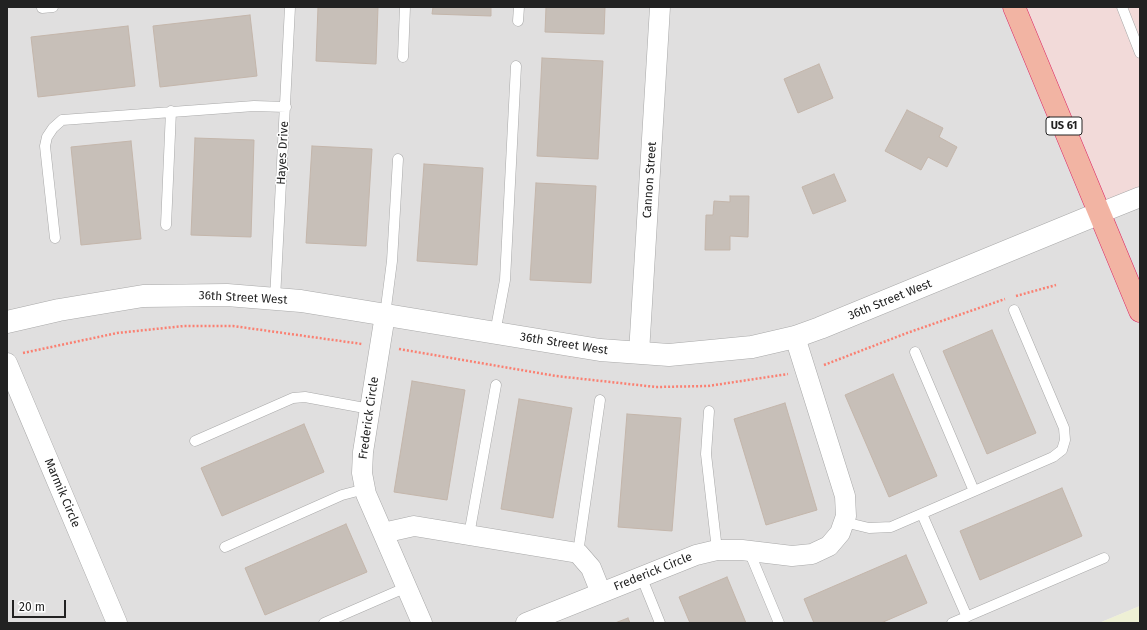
<!DOCTYPE html>
<style>
body{margin:0}
#map{position:relative;width:1147px;height:630px;overflow:hidden;background:#f2efe9;font-family:"Fira Sans",sans-serif}
canvas{display:block}
.frame{position:absolute;inset:0;border:8px solid #222;pointer-events:none}
.scale{position:absolute;left:12px;top:600px;width:54px;height:18px;box-sizing:border-box;border:2px solid #222;border-top:0;padding-left:5px;font-size:12px;line-height:14px;white-space:nowrap;color:#222;-webkit-text-stroke:3px #fff;paint-order:stroke}
</style>
<div id="map">
<canvas width="1147" height="630"></canvas>
<div class="frame"></div>
<div class="scale">20 m</div>
</div>
<script>
const c = document.querySelector('canvas').getContext('2d');
c.lineJoin = 'round';
function paint(path, color) {
  c.fillStyle = color;
  c.fill(path, 'evenodd');
}
function shape(rows) {
  const path = new Path2D();
  for (const r of rows) {
    path.moveTo(r[0], r[1]);
    for (let i = 2; i < r.length; i += 2) path.lineTo(r[i], r[i + 1]);
  }
  return path;
}
function trace(path, color, width, dash) {
  c.strokeStyle = color;
  c.lineWidth = width;
  c.lineCap = dash ? 'butt' : 'round';
  c.setLineDash(dash || []);
  c.stroke(path);
}
function drawText(font, color, halo, rows, align = 'center') {
  c.font = font + ' "Fira Sans",sans-serif';
  c.lineWidth = 3;
  c.setLineDash([]);
  c.textBaseline = 'middle';
  c.strokeStyle = halo;
  c.fillStyle = color;
  for (const [text, x, y, turn = 0] of rows) {
    c.save();
    c.translate(x, y);
    c.rotate((+turn || 0) * Math.PI / 180);
    c.textAlign = isNaN(turn) ? turn : align;
    if (halo) c.strokeText(text, 0, 0);
    c.fillText(text, 0, 0);
    c.restore();
  }
}
paint(shape([
 [7,7,1014,7,1140,197,1140,606,1099,623,7,623]
]), '#e0dfdf');
paint(shape([
 [1018,7,1140,7,1140,197,1100,213]
]), '#f2dad9');
paint(shape([
 [1140,606,1140,623,1099,623]
]), '#eef0d5');
const building = shape([
 [318,7,378,7,376,64,316,61,318,7],
 [433,7,491,7,491,16,432,14,433,7],
 [546,7,605,7,604,34,545,32,546,7],
 [250,15,257,76,160,87,153,26,250,15],
 [128,26,135,86,38,97,31,37,128,26],
 [542,58,603,61,598,159,537,156,542,58],
 [819,64,833,98,798,113,784,79,819,64],
 [907,110,943,128,939,137,957,147,947,167,928,157,921,170,885,151,907,110],
 [195,138,254,140,251,237,191,235,195,138],
 [131,141,141,239,81,245,71,147,131,141],
 [312,146,372,149,366,246,306,243,312,146],
 [424,164,483,168,477,265,417,261,424,164],
 [834,174,846,201,813,214,802,187,834,174],
 [536,183,596,186,591,283,530,280,536,183],
 [730,196,749,196,748,237,730,236,730,250,705,250,706,215,713,215,714,201,730,202,730,196],
 [992,330,1036,433,987,454,943,351,992,330],
 [893,374,937,476,889,497,845,395,893,374],
 [412,381,465,390,447,500,394,492,412,381],
 [519,399,572,408,553,518,501,509,519,399],
 [785,403,817,510,766,525,734,419,785,403],
 [627,414,681,418,672,531,618,527,627,414],
 [304,424,324,472,222,516,201,468,304,424],
 [1062,488,1082,536,980,580,960,531,1062,488],
 [346,524,367,572,265,615,245,568,346,524],
 [906,555,927,603,881,623,814,623,804,599,906,555],
 [727,577,746,623,690,623,679,597,727,577],
 [628,618,630,623,615,623,628,618]
]);
paint(building, '#c7bfb8');
trace(building, '#c4b6ab', 1);
const service = shape([
 [1122,7,1140,53],
 [42,8,53,7],
 [518,21,519,7],
 [403,57,405,7],
 [166,225,171,111],
 [55,238,45,146,47,137,53,128,62,120,254,106,286,107],
 [275,299,290,7],
 [385,315,392,261,398,159],
 [495,333,505,280,516,66],
 [915,352,974,491],
 [709,411,706,454,717,550],
 [195,441,293,398,305,397,370,409],
 [922,514,967,617],
 [844,522,869,528,891,527,1053,457,1062,450,1065,440,1064,428,1014,310],
 [469,535,496,385],
 [225,547,342,495,365,489],
 [749,551,779,623],
 [578,553,600,400],
 [641,576,660,623],
 [324,623,407,587],
 [952,623,1104,558]
]);
const minor = shape([
 [1100,213,1140,197],
 [385,315,363,452,362,473,366,494,383,533,414,526,578,553,591,568,601,593,696,555,717,550,742,550,792,556,812,554,829,546,840,533,846,516,845,496,795,337],
 [639,353,660,7],
 [7,363,117,623],
 [383,533,422,623],
 [526,623,601,593]
]);
const tertiary = shape([
 [7,322,59,310,143,296,227,295,301,301,600,350,669,355,752,347,795,337,820,328,1100,213]
]);
const trunk = shape([
 [1014,7,1140,311]
]);
trace(service, '#a9a9a9', 11);
trace(minor, '#a9a9a9', 21);
trace(tertiary, '#a9a9a9', 23);
trace(trunk, '#dc2a67', 23);
trace(shape([
 [1016,296,1056,285],
 [399,349,556,376,656,387,708,386,788,374],
 [23,353,117,333,184,326,233,326,362,344],
 [824,365,907,333,1005,299]
]), '#fa8072', 2.5, [2, 2]);
trace(service, '#fff', 10);
trace(minor, '#fff', 20);
trace(tertiary, '#fff', 22);
trace(trunk, '#f2b4a3', 22);
for (const [x, y, w] of [
 [1064,126,36]
]) {
  const box = new Path2D();
  box.roundRect(x - w / 2, y - 9, w, 18, 3);
  c.fillStyle = '#fff';
  c.fill(box);
  trace(box, '#222', 1);
}
drawText('bold 11px', '#222', null, [
 ["US 61",1064,126]
]);
drawText('12px', '#222', '#fff', [
 ["Hayes Drive",283,153,-87],
 ["Cannon Street",650,180,-86],
 ["36th Street West",243,298,3],
 ["36th Street West",890,300,-22],
 ["36th Street West",564,344,9],
 ["Frederick Circle",369,418,-82],
 ["Marmik Circle",62,493,67],
 ["Frederick Circle",653,572,-22]
]);
</script>
